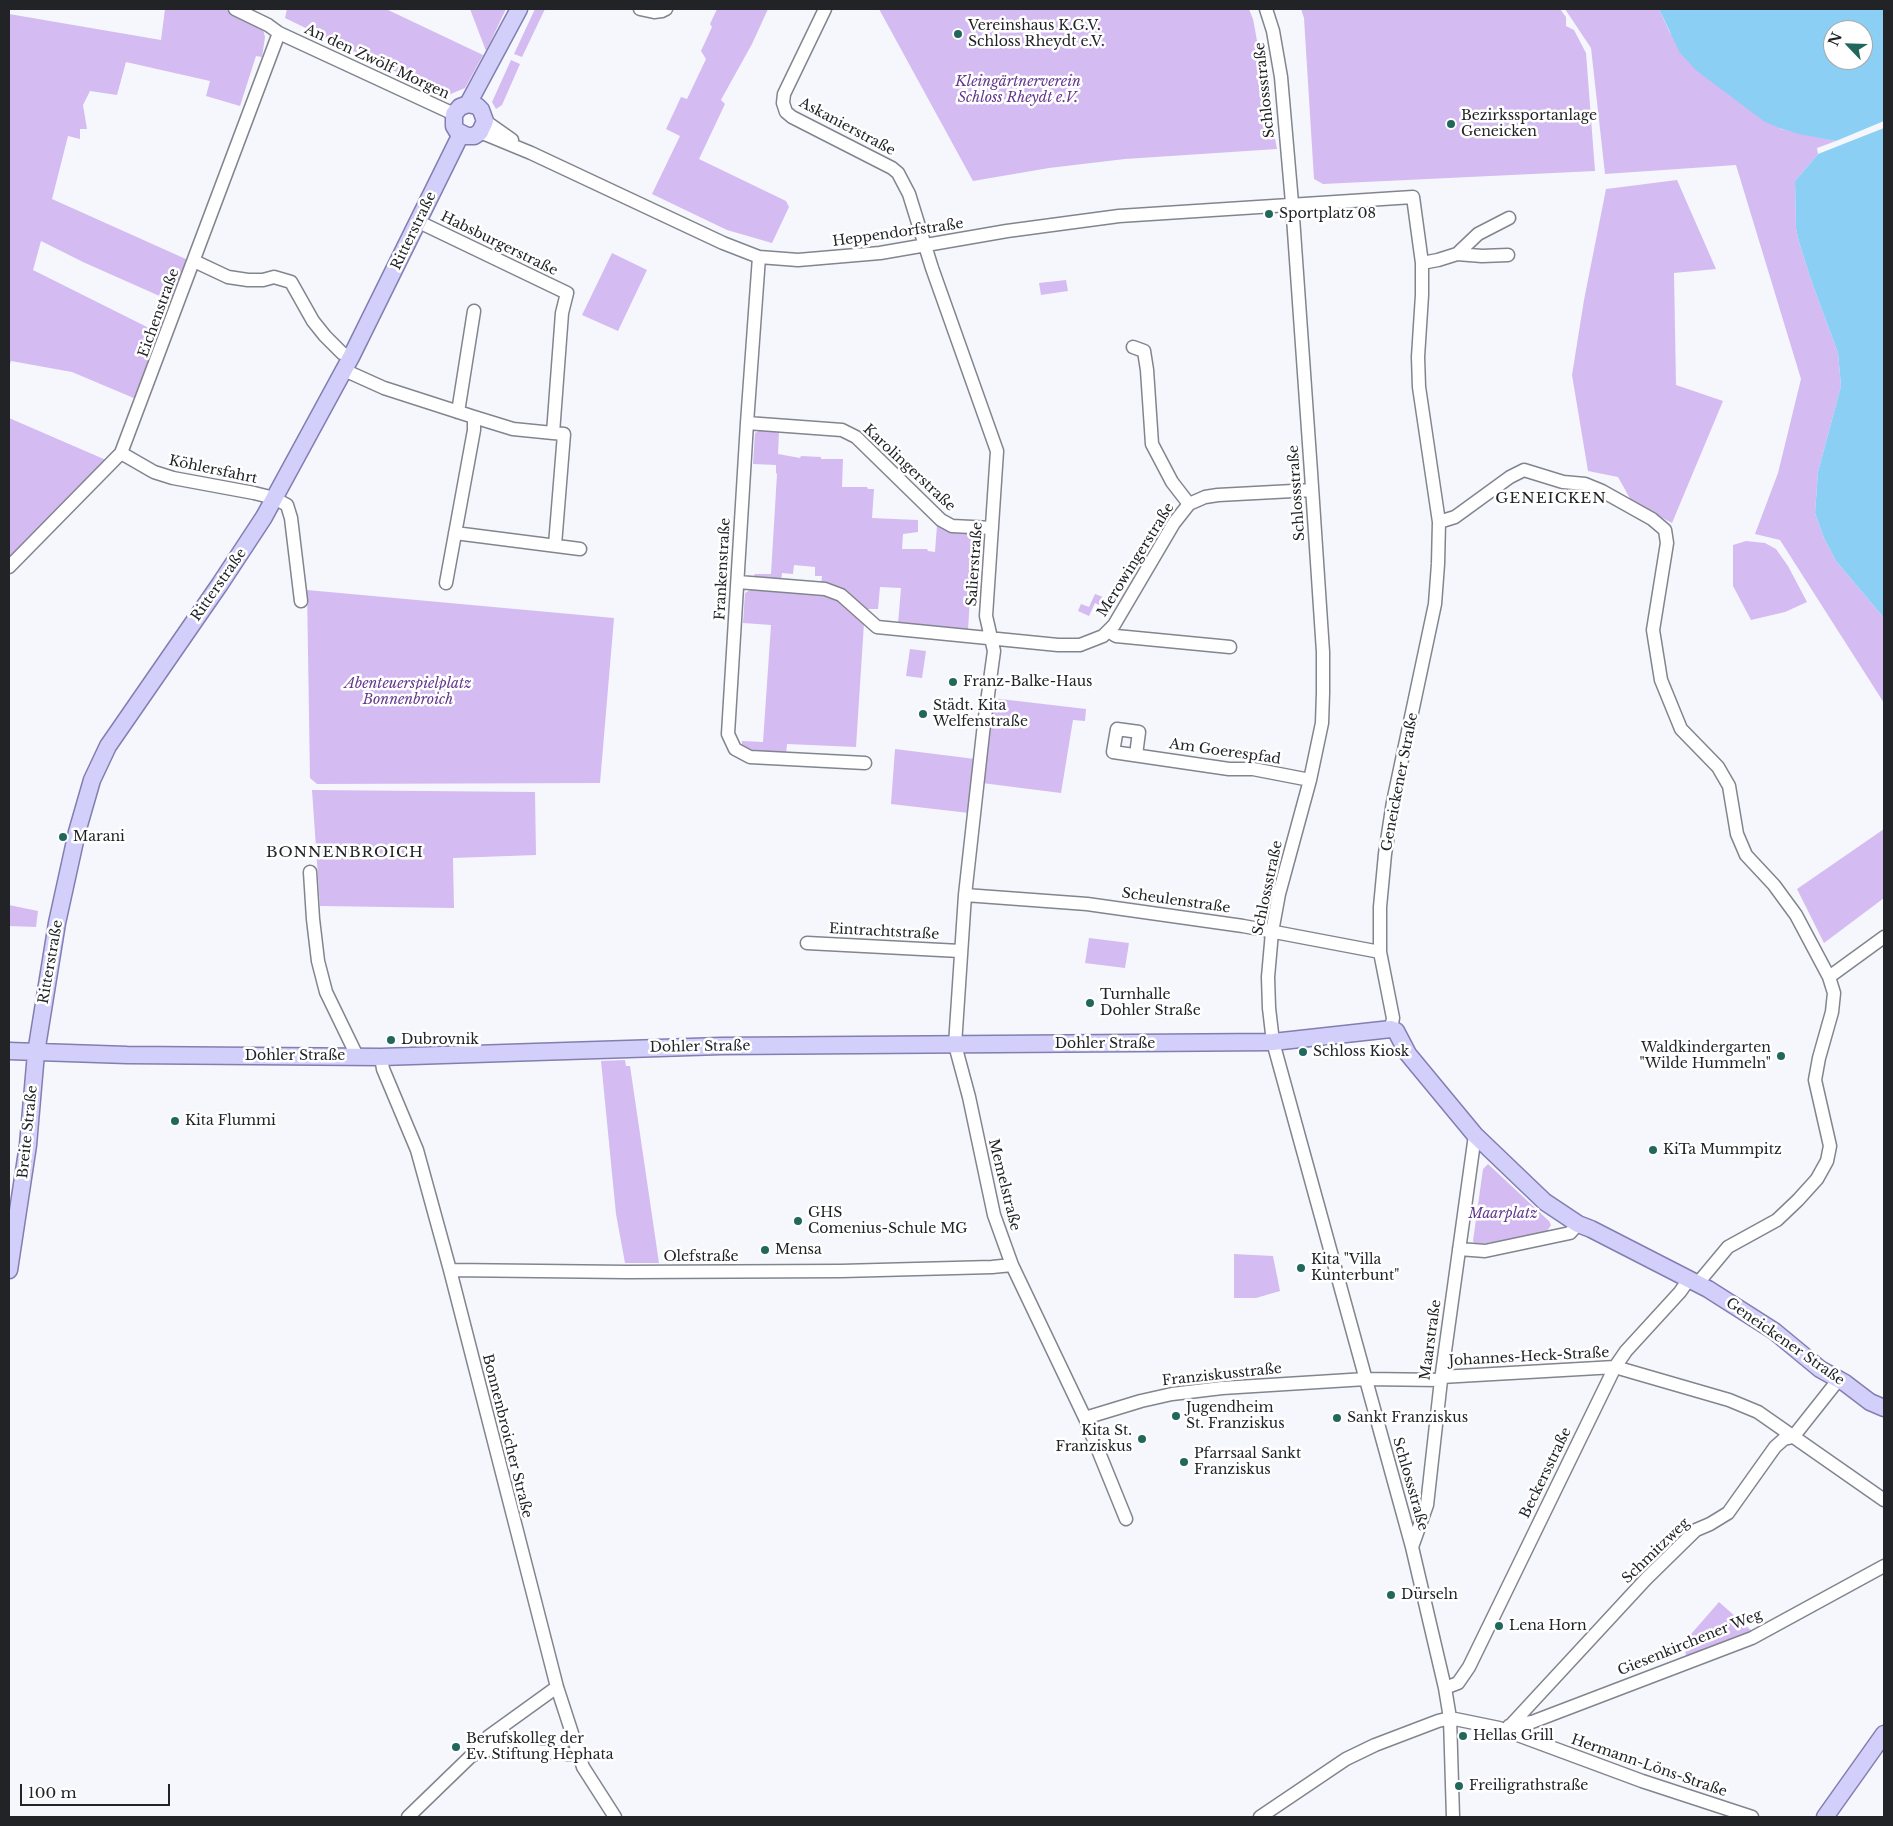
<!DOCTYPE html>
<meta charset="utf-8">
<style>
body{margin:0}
#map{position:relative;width:1893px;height:1826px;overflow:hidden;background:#f5f7fd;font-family:"Libre Baskerville",serif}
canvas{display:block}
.frame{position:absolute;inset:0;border:10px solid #222327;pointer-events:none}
.north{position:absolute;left:1823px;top:20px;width:50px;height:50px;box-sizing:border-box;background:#fff;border:1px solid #a7a7a9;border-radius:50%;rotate:294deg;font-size:14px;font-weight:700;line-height:20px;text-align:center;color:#222327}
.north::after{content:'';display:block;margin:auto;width:18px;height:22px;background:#21675b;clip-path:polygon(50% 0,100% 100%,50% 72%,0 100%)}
.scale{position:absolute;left:20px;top:1784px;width:150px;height:22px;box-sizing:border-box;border:2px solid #222327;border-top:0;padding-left:6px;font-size:15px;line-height:18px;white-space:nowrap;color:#222327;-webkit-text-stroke:4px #fff;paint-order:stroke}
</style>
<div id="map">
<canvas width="1893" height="1826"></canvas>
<div class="frame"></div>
<div class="north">N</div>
<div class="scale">100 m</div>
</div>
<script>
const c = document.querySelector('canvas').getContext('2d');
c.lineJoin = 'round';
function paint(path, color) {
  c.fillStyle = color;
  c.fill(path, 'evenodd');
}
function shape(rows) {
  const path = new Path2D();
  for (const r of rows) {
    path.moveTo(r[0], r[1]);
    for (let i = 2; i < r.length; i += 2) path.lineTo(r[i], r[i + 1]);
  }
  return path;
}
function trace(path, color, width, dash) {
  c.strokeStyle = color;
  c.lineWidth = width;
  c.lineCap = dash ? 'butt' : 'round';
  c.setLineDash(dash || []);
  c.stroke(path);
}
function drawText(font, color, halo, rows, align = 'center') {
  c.font = font + ' "Libre Baskerville",serif';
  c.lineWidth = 5;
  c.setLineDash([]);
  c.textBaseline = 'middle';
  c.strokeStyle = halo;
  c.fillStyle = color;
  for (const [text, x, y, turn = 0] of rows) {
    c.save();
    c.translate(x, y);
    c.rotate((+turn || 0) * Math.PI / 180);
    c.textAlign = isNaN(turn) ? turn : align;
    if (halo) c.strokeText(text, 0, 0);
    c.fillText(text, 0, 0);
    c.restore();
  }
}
paint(shape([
 [165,9,223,9,238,14,263,29,265,37,262,57,256,56,240,106,206,96,210,81,126,62,117,95,90,91,83,105,87,129,80,129,80,139,68,136,52,199,188,260,173,302,83,262,41,241,33,270,161,334,136,399,72,372,11,361,9,367,9,14,161,40],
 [287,9,386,9,483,55,465,88,446,96,285,18],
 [470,9,506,9,486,51],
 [535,9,545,9,522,57,514,54],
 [717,9,768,9,752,44,722,98,721,100,725,104,699,159,786,201,789,207,772,243,727,230,652,194,680,136,666,129,681,97,687,99,706,59,701,51,712,27,710,24],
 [879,9,1249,9,1253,19,1277,149,1125,159,1049,168,973,181],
 [1301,9,1560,9,1566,17,1566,26,1574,30,1586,53,1595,171,1323,184,1314,179,1304,18],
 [1565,9,1659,9,1670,33,1781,129,1836,141,1817,148,1818,154,1795,181,1796,229,1799,242,1811,280,1838,353,1841,386,1818,472,1815,513,1824,538,1836,561,1884,618,1884,703,1780,540,1755,534,1778,473,1801,379,1736,165,1605,174,1591,48],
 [511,60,520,64,502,105,496,109,492,102],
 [1677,180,1716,269,1674,273,1676,385,1723,401,1672,523,1632,502,1618,477,1588,471,1572,375,1584,300,1606,189],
 [612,253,647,270,618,331,582,315],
 [1066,280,1068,291,1041,295,1039,283],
 [9,418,106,460,9,560],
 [760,430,779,432,778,454,800,458,801,456,821,457,821,459,843,459,842,487,867,487,868,489,874,489,872,518,918,520,918,532,903,534,902,549,927,549,928,551,935,552,937,525,946,530,957,532,974,533,968,630,898,624,901,588,880,587,878,609,865,609,849,594,821,585,822,576,815,576,815,567,794,565,793,574,782,573,781,581,751,580,755,574,771,574,777,474,776,473,776,465,753,464,755,433],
 [1746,541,1765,543,1776,549,1788,566,1807,602,1785,612,1751,620,1733,586,1733,545],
 [752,589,820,594,835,597,864,623,856,747,787,744,786,755,753,753,741,748,742,741,763,742,771,625,743,623,745,593],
 [307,590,614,618,600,783,317,784,310,778],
 [1095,594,1103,597,1099,605,1095,603,1089,616,1078,611,1081,604,1089,607],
 [910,649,926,651,922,678,906,676],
 [992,698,1086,709,1085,721,1073,720,1061,793,982,783],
 [895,749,975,759,969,813,891,804],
 [312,790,535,792,536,855,453,858,454,908,320,906],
 [1884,829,1884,898,1824,943,1797,889],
 [9,905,38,911,36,927,9,926],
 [1089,938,1129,943,1125,968,1085,963],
 [625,1060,626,1066,630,1066,659,1263,625,1263,616,1214,601,1061],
 [1488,1164,1549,1221,1551,1225,1546,1233,1476,1245,1473,1241,1483,1169],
 [1234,1254,1273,1256,1280,1291,1256,1298,1234,1298],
 [1719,1602,1753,1632,1686,1657,1685,1641]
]), '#d4bbf2');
paint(shape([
 [1659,9,1884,9,1884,121,1836,141,1799,134,1782,129,1765,122,1697,71,1680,53],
 [1833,30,1863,30,1863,60,1833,60],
 [1884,128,1884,618,1836,561,1824,538,1815,513,1818,472,1841,386,1838,353,1811,280,1799,242,1796,229,1795,181,1818,154]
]), '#8ccff4');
const minor = shape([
 [235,9,268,25,279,33,454,114],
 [640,9,654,12,662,11,666,9],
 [825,9,784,94,783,103,786,112,792,117,892,168,898,173,909,194,932,268,997,451,986,616,994,651,984,724,965,895,955,1045,969,1097,994,1215,1012,1265,1085,1418,1126,1519],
 [1266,9,1273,31,1281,77,1292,203,1311,472,1323,652,1323,693,1322,723,1310,780,1279,894,1272,932,1268,977,1269,1008,1273,1042,1412,1547,1445,1688,1450,1718,1453,1817],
 [485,121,512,140],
 [480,132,531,153,723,243,759,257,798,260,880,253,1007,231,1119,216,1413,197,1422,263,1422,295,1418,357,1419,387,1439,522,1438,564,1435,604,1393,802,1385,854,1380,907,1380,952,1393,1018,1391,1029],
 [1457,254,1478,234,1509,218],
 [759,257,747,423,728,734,735,749,750,757,865,763],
 [194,261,228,277,248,280,263,280,274,277,291,282,313,321,325,336,342,353,351,357],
 [1422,263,1438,260,1457,254,1482,256,1508,255],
 [1133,347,1144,351,1147,370,1152,444,1172,482,1189,504],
 [344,370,384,388,474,417,513,429,553,433,562,313,567,293,419,222],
 [458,412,474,311],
 [747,423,842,430,856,437,941,520,952,526,992,528],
 [553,433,564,434,555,545],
 [121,453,154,472,173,478,254,493,274,498,287,505,291,518,301,601],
 [1439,522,1455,517,1510,477,1524,470,1563,482,1585,484,1602,491,1652,519,1665,530,1667,543,1653,630,1661,680,1681,729,1718,767,1729,786,1737,834,1746,855,1774,885,1796,915,1829,977,1834,993,1832,1012,1819,1058,1815,1080,1830,1146,1827,1161,1817,1179,1798,1200,1777,1220,1728,1247,1698,1283],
 [455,533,580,549],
 [9,567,121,453,279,33],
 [738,582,825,589,841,595,877,627,1058,645,1080,645,1103,636,1114,625,1174,523,1189,504,1205,497,1218,495,1312,490],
 [446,583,474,430,474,417],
 [1108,631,1116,636,1230,647],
 [1136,755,1139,732,1117,729,1113,752,1229,769,1253,769,1310,780],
 [310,872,313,919,318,961,326,992,357,1056],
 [965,895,1087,904,1243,926,1380,952],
 [807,943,960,951],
 [1829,977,1884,937],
 [381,1057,383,1069,417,1150,450,1270,557,1687,583,1767,615,1817],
 [1459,1249,1485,1251,1570,1233,1578,1224],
 [450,1270,627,1272,841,1271,992,1267,1012,1265],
 [1441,1377,1615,1367,1729,1400,1758,1412,1884,1500],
 [1085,1418,1141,1401,1172,1394,1222,1388,1366,1379,1441,1380],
 [1412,1547,1427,1505,1441,1380,1475,1135],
 [1445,1688,1458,1683,1469,1667,1615,1367,1626,1351,1680,1292,1689,1279],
 [1509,1726,1532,1722,1752,1638,1884,1566],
 [1510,1726,1646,1579,1696,1530,1710,1524,1728,1513,1775,1447,1784,1439,1793,1437,1839,1379],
 [473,1754,489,1736,557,1687],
 [408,1817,470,1757,481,1751,503,1748,578,1755],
 [1260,1817,1346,1759,1375,1745,1438,1721,1450,1718,1499,1728,1642,1781,1752,1817]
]);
const major = shape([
 [468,104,477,106,481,110,485,121,480,132,474,136,467,136,457,131,454,126,454,114,460,107,468,104,519,9],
 [9,1051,127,1055,381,1057,721,1046,1273,1042,1391,1029,1396,1031,1408,1054,1475,1135,1545,1202,1578,1224,1591,1229,1708,1289,1774,1331,1820,1369,1845,1383,1870,1402,1884,1408],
 [9,1270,28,1145,36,1053,57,923,77,832,92,780,108,746,220,584,264,517,351,357,461,134],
 [1825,1817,1884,1734]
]);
trace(minor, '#82858e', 15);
trace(major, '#827eb0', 19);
trace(minor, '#fff', 12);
trace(major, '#d3cffb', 16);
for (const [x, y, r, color] of [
 [958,34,5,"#21675b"],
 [1451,124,5,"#21675b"],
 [1269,214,5,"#21675b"],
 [953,682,5,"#21675b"],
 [923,714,5,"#21675b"],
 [63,837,5,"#21675b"],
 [1090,1003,5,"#21675b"],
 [391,1040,5,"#21675b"],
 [1303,1052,5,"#21675b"],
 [1781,1056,5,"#21675b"],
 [175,1121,5,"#21675b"],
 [1653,1150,5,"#21675b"],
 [798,1221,5,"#21675b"],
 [765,1250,5,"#21675b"],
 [1301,1268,5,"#21675b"],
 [1176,1416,5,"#21675b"],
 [1337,1418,5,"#21675b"],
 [1142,1439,5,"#21675b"],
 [1184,1462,5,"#21675b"],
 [1391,1595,5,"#21675b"],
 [1499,1626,5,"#21675b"],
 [1463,1736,5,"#21675b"],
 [456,1747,5,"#21675b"],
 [1459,1786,5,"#21675b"]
]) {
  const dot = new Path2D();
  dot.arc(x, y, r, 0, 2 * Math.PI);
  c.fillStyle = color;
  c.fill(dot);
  trace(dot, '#fff', 2);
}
drawText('14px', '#222327', '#fff', [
 ["Vereinshaus K.G.V.",968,26],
 ["Schloss Rheydt e.V.",968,42],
 ["Bezirkssportanlage",1461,116],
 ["Geneicken",1461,132],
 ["Sportplatz 08",1279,214],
 ["Franz-Balke-Haus",963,682],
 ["Städt. Kita",933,706],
 ["Welfenstraße",933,722],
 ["Marani",73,837],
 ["Turnhalle",1100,995],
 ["Dohler Straße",1100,1011],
 ["Dubrovnik",401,1040],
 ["Waldkindergarten",1771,1048,"right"],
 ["\"Wilde Hummeln\"",1771,1064,"right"],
 ["Schloss Kiosk",1313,1052],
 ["Kita Flummi",185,1121],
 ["KiTa Mummpitz",1663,1150],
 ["GHS",808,1213],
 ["Comenius-Schule MG",808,1229],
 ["Mensa",775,1250],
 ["Kita \"Villa",1311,1260],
 ["Kunterbunt\"",1311,1276],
 ["Jugendheim",1186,1408],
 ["St. Franziskus",1186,1424],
 ["Sankt Franziskus",1347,1418],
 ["Kita St.",1132,1431,"right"],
 ["Franziskus",1132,1447,"right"],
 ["Pfarrsaal Sankt",1194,1454],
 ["Franziskus",1194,1470],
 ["Dürseln",1401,1595],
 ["Lena Horn",1509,1626],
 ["Hellas Grill",1473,1736],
 ["Berufskolleg der",466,1739],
 ["Ev. Stiftung Hephata",466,1755],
 ["Freiligrathstraße",1469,1786]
], 'left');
drawText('14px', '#222327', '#fff', [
 ["An den Zwölf Morgen",377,62,25],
 ["Schlossstraße",1265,90,-96],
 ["Askanierstraße",847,127,28],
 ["Ritterstraße",414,231,-64],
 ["Heppendorfstraße",898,233,-8],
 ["Habsburgerstraße",499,244,26],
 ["Eichenstraße",159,313,-70],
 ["Karolingerstraße",909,468,43],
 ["Köhlersfahrt",213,470,12],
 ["Schlossstraße",1297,493,-94],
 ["Merowingerstraße",1136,560,-58],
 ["Salierstraße",975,564,-86],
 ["Frankenstraße",723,569,-87],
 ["Ritterstraße",219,585,-55],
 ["Am Goerespfad",1225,752,8],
 ["Geneickener Straße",1400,782,-79],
 ["Schlossstraße",1268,888,-78],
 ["Scheulenstraße",1176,901,8],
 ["Eintrachtstraße",884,932,3],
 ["Ritterstraße",51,962,-80],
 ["Dohler Straße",1105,1044],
 ["Dohler Straße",700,1047,-1],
 ["Dohler Straße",295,1056],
 ["Breite Straße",28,1132,-84],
 ["Memelstraße",1004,1185,76],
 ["Olefstraße",701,1257],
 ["Maarstraße",1431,1340,-82],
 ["Geneickener Straße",1785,1342,35],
 ["Johannes-Heck-Straße",1529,1357,-3],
 ["Franziskusstraße",1222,1375,-6],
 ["Bonnenbroicher Straße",507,1436,76],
 ["Beckersstraße",1546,1473,-64],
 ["Schlossstraße",1410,1484,74],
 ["Schmitzweg",1656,1551,-44],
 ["Giesenkirchener Weg",1690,1643,-22],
 ["Hermann-Löns-Straße",1649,1766,19]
]);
drawText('italic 14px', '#64388d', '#fff', [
 ["Kleingärtnerverein",1018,82],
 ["Schloss Rheydt e.V.",1018,98],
 ["Abenteuerspielplatz",408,684],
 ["Bonnenbroich",408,700],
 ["Maarplatz",1503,1214]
]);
c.letterSpacing = '1px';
drawText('15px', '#222327', '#fff', [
 ["GENEICKEN",1551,499],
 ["BONNENBROICH",345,853]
]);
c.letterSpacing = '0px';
</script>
